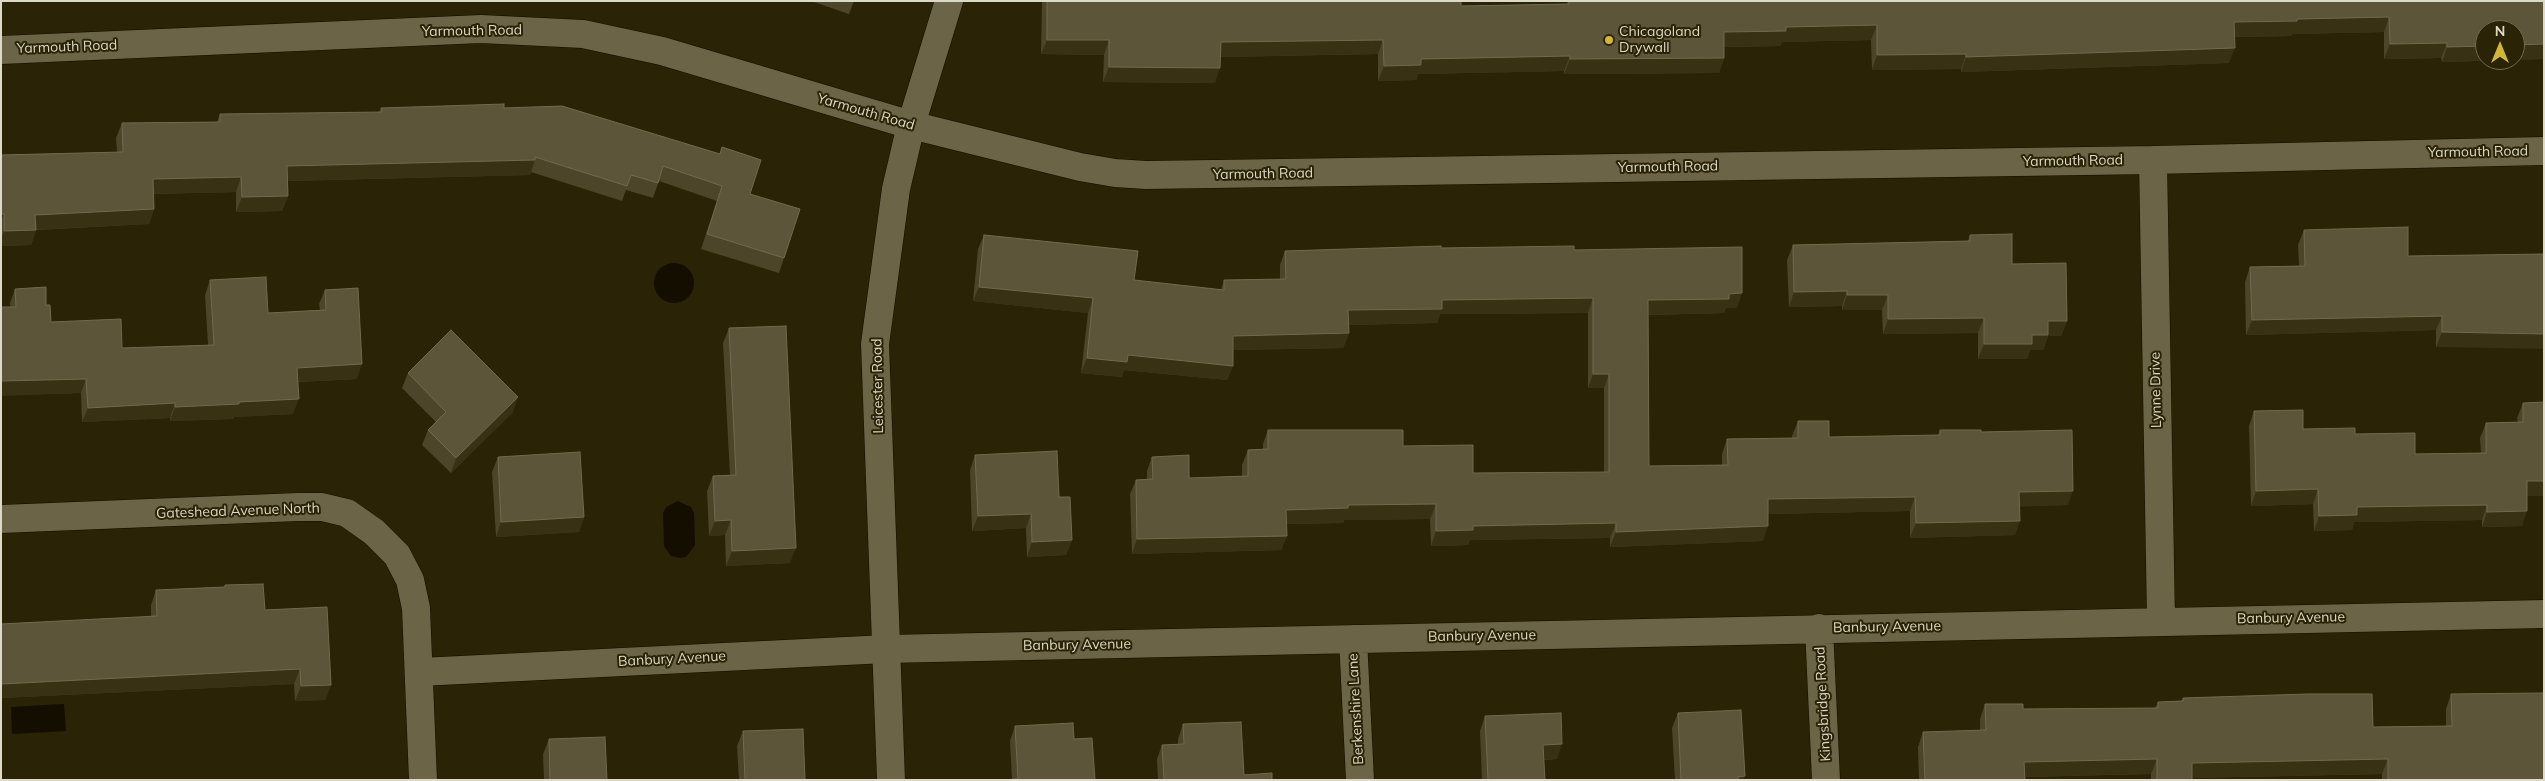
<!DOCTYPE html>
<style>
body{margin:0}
#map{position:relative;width:2545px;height:781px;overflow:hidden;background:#2a2305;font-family:Mulish,sans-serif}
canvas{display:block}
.frame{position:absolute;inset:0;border:2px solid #ddd9c8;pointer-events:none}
.north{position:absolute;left:2475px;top:20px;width:50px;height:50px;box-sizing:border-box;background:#2a2305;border:1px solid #726c53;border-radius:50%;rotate:0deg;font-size:14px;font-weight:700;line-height:20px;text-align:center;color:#ddd9c8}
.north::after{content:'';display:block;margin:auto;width:18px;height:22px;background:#d3b635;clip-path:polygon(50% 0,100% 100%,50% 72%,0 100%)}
</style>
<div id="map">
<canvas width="2545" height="781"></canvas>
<div class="frame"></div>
<div class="north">N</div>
</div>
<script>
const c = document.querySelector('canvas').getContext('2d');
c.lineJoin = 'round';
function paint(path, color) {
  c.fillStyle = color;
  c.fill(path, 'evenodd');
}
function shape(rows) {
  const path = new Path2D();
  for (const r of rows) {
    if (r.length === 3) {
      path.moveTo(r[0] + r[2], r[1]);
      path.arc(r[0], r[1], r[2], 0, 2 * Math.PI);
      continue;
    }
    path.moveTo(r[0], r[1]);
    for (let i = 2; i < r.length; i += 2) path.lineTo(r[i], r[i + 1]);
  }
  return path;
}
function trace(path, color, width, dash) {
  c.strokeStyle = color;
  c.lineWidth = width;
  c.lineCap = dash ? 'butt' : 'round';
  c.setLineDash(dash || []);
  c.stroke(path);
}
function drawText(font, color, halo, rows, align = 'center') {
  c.font = font + ' Mulish,sans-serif';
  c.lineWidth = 4;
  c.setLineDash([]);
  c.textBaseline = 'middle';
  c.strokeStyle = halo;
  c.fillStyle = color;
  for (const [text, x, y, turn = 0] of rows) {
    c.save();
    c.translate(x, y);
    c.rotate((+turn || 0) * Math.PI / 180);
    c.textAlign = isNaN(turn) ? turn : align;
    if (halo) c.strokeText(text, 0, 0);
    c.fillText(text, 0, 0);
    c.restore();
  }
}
paint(shape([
 [674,283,20],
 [678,501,691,507,694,513,695,545,686,557,680,558,671,556,664,546,663,513,666,507],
 [64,704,66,731,12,734,11,707]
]), '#140e00');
const street = shape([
 [1,50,481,29,583,34,662,51,911,125,1080,167,1115,173,1146,175,2153,160,2544,151],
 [2153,160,2161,620],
 [1,519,298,507,322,507,347,513,374,532,397,555,410,580,416,608,423,780],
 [1819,628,1826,780],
 [1353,639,1360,780],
 [420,672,886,649,2544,614],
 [891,780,875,344,896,189,911,125,949,1]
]);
trace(street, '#130c00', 29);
trace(street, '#6b6446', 28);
paint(shape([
 [811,1,854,1,849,14],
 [1042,1,1461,1,1461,6,1567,4,1568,1,2544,1,2544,59,2442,62,2441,58,2384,59,2384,32,2292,34,2291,36,2235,37,2229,63,1961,72,1961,69,1872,70,1871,40,1782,42,1780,46,1724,47,1724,58,1719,73,1564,74,1564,71,1418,74,1416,80,1378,81,1378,54,1221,57,1215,83,1103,82,1104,55,1041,54],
 [381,108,504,108,750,194,784,258,779,273,701,249,717,201,659,181,653,198,626,190,622,201,531,172,530,175,288,181,288,196,282,211,236,212,236,192,154,194,154,209,149,224,36,230,31,245,1,246,1,155,117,152,116,138,122,123,217,122,220,114,379,112],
 [2304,230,2408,256,2544,254,2436,347,2436,330,2246,335,2245,282,2250,267,2299,266,2298,245],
 [984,235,1134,280,1221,290,1224,280,1280,279,1280,265,1285,251,1441,248,1574,250,1737,308,1726,308,1724,313,1648,315,1649,466,1722,465,1722,454,1727,439,1792,438,1792,436,1798,421,1829,437,1938,435,1940,430,1981,432,2068,505,2020,506,2015,535,1910,538,1910,511,1768,514,1763,541,1610,547,1610,538,1470,540,1468,545,1431,546,1430,519,1344,520,1343,523,1286,524,1287,536,1281,550,1132,554,1130,494,1136,480,1147,479,1147,471,1152,457,1189,478,1242,476,1242,465,1248,450,1263,449,1263,444,1268,430,1403,446,1473,473,1604,472,1604,388,1588,388,1588,313,1440,314,1437,323,1348,325,1349,333,1343,348,1233,350,1233,366,1227,380,1124,370,1122,377,1081,373,1088,313,973,301,978,249],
 [1970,235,2012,264,2067,321,2061,336,2048,336,2043,350,2030,350,2027,359,1978,359,1978,333,1883,334,1882,310,1842,310,1842,306,1789,307,1787,260,1793,245,1968,241],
 [210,280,268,313,320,310,319,304,325,290,357,379,298,382,293,414,234,417,233,419,170,421,170,418,82,422,81,393,16,395,10,303,15,289,46,305,51,322,122,348,208,345,205,295],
 [729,328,790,563,726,566,725,535,709,536,707,491,713,476,730,475,723,343],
 [408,373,513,412,451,473,422,445,428,430,436,422,402,388],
 [2523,403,2544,496,2527,496,2522,526,2482,527,2482,520,2354,522,2352,530,2314,531,2313,504,2251,506,2249,426,2254,411,2303,429,2355,434,2415,454,2481,453,2480,438,2486,423,2518,422,2517,418],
 [975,455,1059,497,1072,540,1066,555,1027,557,1026,528,972,531,970,470],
 [498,457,584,517,579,532,496,537,492,472],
 [225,585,265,610,331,685,325,700,295,701,294,684,1,698,1,624,151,617,151,605,156,590,224,587],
 [2451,694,2544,780,2382,780,2382,774,2192,778,2192,780,2151,780,2151,774,2025,777,2025,780,1919,780,1918,747,1923,732,1980,731,1980,719,1985,704,2023,709,2155,708,2158,702,2181,701,2183,698,2373,727,2446,726,2446,709],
 [1678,713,1744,780,1675,780,1672,728],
 [1485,716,1557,759,1543,760,1545,780,1482,780,1480,731],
 [1183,724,1244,775,1272,780,1158,780,1157,759,1162,745,1178,744,1178,739],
 [1015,726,1074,739,1095,780,1012,779,1010,741],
 [743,731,805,780,739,780,737,746],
 [549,739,607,780,544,780,543,754]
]), '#4c4529');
paint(shape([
 [2389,17,2384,32,2292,34,2291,36,2229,37,2234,22,2297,19],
 [1877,25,1871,40,1782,42,1780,46,1718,47,1724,32,1786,27],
 [1047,40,1109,40,1104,55,1041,54],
 [1383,40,1378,54,1215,57,1221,42],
 [2447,43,2441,58,2384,59,2390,44],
 [2544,44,2544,59,2515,60,2515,45],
 [2485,46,2485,60,2503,60,2442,62,2447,47],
 [2235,48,2229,63,1961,72,1966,57],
 [1966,54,1961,69,1872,70,1877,55],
 [1570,56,1564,71,1418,74,1416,80,1378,81,1384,66,1421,59],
 [1724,58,1719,73,1564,74,1570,59],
 [1109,67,1220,68,1215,83,1103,82],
 [535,160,530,175,282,181,287,166],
 [241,177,236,192,148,194,153,179],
 [288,196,282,211,236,212,242,197],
 [154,209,149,224,30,230,35,215],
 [1,214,4,214,1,221],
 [36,230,31,245,1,246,1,240,4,231],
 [979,287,1093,298,1088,313,973,301],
 [1847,291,1842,306,1789,307,1794,292],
 [1742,293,1737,308,1726,308,1724,313,1642,315,1648,300,1729,294],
 [1847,295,1888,295,1882,310,1842,310],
 [1593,298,1588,313,1440,314,1437,323,1343,325,1348,310,1442,300],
 [2442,316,2436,330,2246,335,2252,320],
 [1984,318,1978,333,1883,334,1888,319],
 [2048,321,2067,321,2061,336,2048,336,2043,350,2030,350,2027,359,1978,359,1984,344,2032,335],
 [2442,332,2544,334,2544,349,2436,347],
 [1349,333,1343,348,1227,350,1233,336],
 [1128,355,1233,366,1227,380,1124,370,1122,377,1081,373,1087,358],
 [362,364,357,379,292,382,297,368],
 [1593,374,1609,374,1604,388,1588,388],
 [86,379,81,393,1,396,1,381],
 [518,397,513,412,451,473,456,458],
 [299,399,293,414,234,417,233,419,170,421,175,407,239,402],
 [175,403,170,418,82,422,88,408],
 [2527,481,2544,481,2544,496,2522,496],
 [2318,489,2313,504,2251,506,2256,491],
 [2073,491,2068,505,2014,507,2019,492],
 [1915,497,1910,511,1762,514,1768,499],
 [1436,504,1430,519,1344,520,1343,523,1281,524,1286,510,1348,505],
 [2487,505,2482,520,2354,522,2352,530,2314,531,2319,516,2357,507],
 [2527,511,2522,526,2482,527,2487,512],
 [1031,514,1026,528,972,531,978,516],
 [584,517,579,532,496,537,501,522],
 [731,520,725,535,709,536,715,521],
 [2020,521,2015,535,1910,538,1916,523],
 [1616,523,1610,538,1470,540,1468,545,1431,546,1436,531,1473,526],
 [1768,526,1763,541,1610,547,1616,532],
 [1287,536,1281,550,1132,554,1137,539],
 [1072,540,1066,555,1027,557,1032,542],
 [796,548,790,563,726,566,732,551],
 [300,669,294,684,1,698,1,684],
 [331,685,325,700,295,701,301,686],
 [1562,744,1557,759,1537,760,1543,745],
 [2157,759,2151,774,2019,777,2024,762],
 [2388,759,2382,774,2186,778,2192,763],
 [1745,776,1744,780,1737,780,1738,777]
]), '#383113');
const building = shape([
 [1047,1,1461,1,1461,6,1569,4,1569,1,2544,1,2544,44,2515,45,2515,30,2485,30,2485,46,2447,47,2447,43,2390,44,2389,17,2297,19,2297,21,2234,22,2235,48,1966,57,1966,54,1877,55,1877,25,1786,27,1786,31,1724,32,1724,58,1570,59,1570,56,1421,59,1421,65,1384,66,1383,40,1221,42,1220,68,1109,67,1109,40,1047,40,1047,1],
 [504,104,504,108,562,106,720,154,722,147,761,160,750,194,800,209,784,258,707,234,722,186,663,166,658,183,631,175,627,186,535,157,535,160,287,166,288,196,242,197,241,177,153,179,154,209,35,215,36,230,4,231,4,214,1,214,1,155,123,152,122,123,220,122,220,114,382,112,381,108,504,104],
 [2408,227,2408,256,2544,254,2544,334,2442,332,2442,316,2252,320,2250,267,2305,266,2304,230,2408,227],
 [2012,234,2012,264,2066,263,2067,321,2048,321,2048,335,2032,335,2032,344,1984,344,1984,318,1888,319,1888,295,1847,295,1847,291,1794,292,1793,245,1970,241,1970,235,2012,234],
 [984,235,1138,251,1134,280,1224,290,1224,280,1286,279,1285,251,1441,246,1441,248,1574,246,1574,250,1742,247,1742,293,1729,294,1729,299,1648,300,1649,466,1728,465,1727,439,1798,438,1798,421,1829,421,1829,437,1940,435,1940,430,1981,430,1981,432,2072,430,2073,491,2019,492,2020,521,1916,523,1915,497,1768,499,1768,526,1616,532,1616,523,1473,526,1473,530,1436,531,1436,504,1348,505,1348,508,1286,510,1287,536,1137,539,1136,480,1153,479,1152,457,1189,455,1189,478,1248,476,1248,450,1268,449,1268,430,1403,430,1403,446,1473,445,1473,473,1609,472,1609,374,1593,374,1593,298,1442,300,1442,309,1348,310,1349,333,1233,336,1233,366,1128,355,1127,362,1087,358,1093,298,979,287,984,235],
 [266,277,268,313,326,310,325,290,358,288,362,364,297,368,299,399,239,402,239,404,175,407,175,403,88,408,86,379,1,381,1,307,16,307,15,289,46,287,46,305,50,305,51,322,121,319,122,348,214,345,210,280,266,277],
 [786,326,796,548,732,551,731,520,715,521,713,476,736,475,729,328,786,326],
 [451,330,518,397,456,458,428,430,446,412,408,373,451,330],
 [2544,402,2544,481,2527,481,2527,511,2487,512,2487,505,2357,507,2357,515,2319,516,2318,489,2256,491,2254,411,2303,410,2303,429,2355,428,2355,434,2415,433,2415,454,2486,453,2486,423,2523,422,2523,403,2544,402],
 [1057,451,1059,497,1070,497,1072,540,1032,542,1031,514,978,516,975,455,1057,451],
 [580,452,584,517,501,522,498,457,580,452],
 [263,584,265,610,327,607,331,685,301,686,300,669,1,684,1,624,157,616,156,590,225,587,225,585,263,584],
 [2544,693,2544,780,2388,780,2388,759,2192,763,2192,780,2157,780,2157,759,2024,762,2025,780,1925,780,1923,732,1986,730,1985,704,2023,704,2023,709,2158,708,2158,702,2183,701,2183,698,2307,694,2372,694,2373,727,2452,726,2451,694,2544,693],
 [1741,710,1745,776,1738,777,1738,780,1681,780,1678,713,1741,710],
 [1561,713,1562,744,1543,745,1545,780,1488,780,1485,716,1561,713],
 [1241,722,1244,775,1272,773,1272,780,1164,780,1162,745,1184,744,1183,724,1241,722],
 [1073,723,1074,739,1092,738,1095,780,1001,780,1018,779,1015,726,1073,723],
 [803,729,805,780,745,780,743,731,803,729],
 [605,737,607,780,550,780,549,739,605,737]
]);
paint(building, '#5c553a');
trace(building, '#706a50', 1);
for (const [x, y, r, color] of [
 [1609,40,5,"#d3b635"]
]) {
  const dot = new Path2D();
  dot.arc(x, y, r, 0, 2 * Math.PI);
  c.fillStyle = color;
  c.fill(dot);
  trace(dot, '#2a2305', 2);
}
drawText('14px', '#ddd9c8', '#2a2305', [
 ["Yarmouth Road",472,31,-1],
 ["Yarmouth Road",67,47,-2],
 ["Yarmouth Road",866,112,16],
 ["Yarmouth Road",2478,152,-1],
 ["Yarmouth Road",2073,161,-1],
 ["Yarmouth Road",1668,167,-1],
 ["Yarmouth Road",1263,174,-1],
 ["Leicester Road",878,386,-91],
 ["Lynne Drive",2156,390,-91],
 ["Gateshead Avenue North",238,511,-2],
 ["Banbury Avenue",2291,618,-1],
 ["Banbury Avenue",1887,627,-1],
 ["Banbury Avenue",1482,636,-1],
 ["Banbury Avenue",1077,645,-1],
 ["Banbury Avenue",672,659,-3],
 ["Kingsbridge Road",1823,704,-93],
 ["Berkenshire Lane",1356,709,-93]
]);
drawText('14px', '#ddd9c8', '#2a2305', [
 ["Chicagoland",1619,32],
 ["Drywall",1619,48]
], 'left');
</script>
